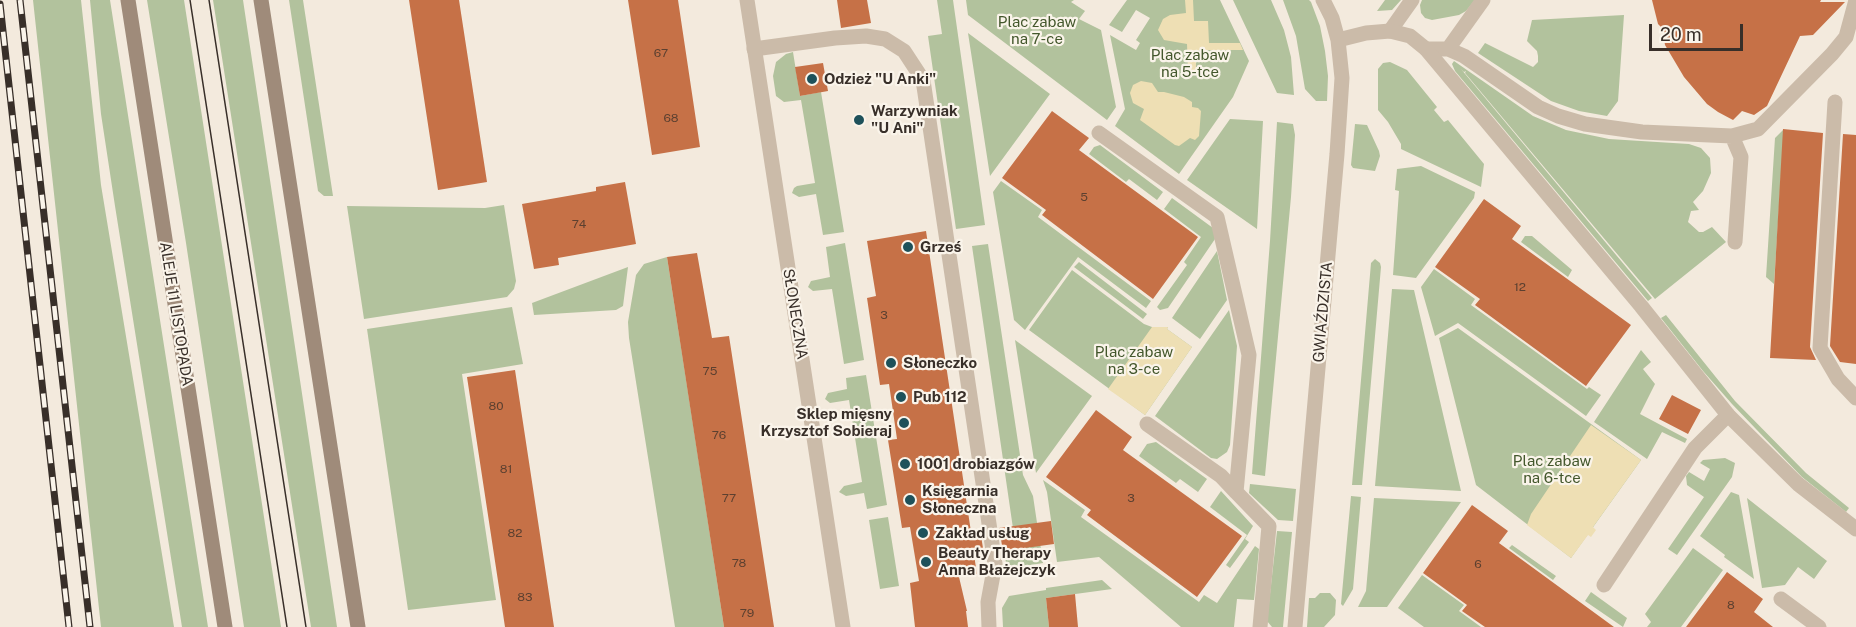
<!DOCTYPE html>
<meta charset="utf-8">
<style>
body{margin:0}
#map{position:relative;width:1856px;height:627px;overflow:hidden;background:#f3eadd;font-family:"Public Sans",sans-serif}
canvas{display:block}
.scale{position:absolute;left:1649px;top:24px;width:94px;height:27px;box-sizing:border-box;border:3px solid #382f29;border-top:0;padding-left:8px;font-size:18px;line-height:21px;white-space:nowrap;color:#382f29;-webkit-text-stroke:4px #faf4ea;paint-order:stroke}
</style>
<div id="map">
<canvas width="1856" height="627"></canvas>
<div class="scale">20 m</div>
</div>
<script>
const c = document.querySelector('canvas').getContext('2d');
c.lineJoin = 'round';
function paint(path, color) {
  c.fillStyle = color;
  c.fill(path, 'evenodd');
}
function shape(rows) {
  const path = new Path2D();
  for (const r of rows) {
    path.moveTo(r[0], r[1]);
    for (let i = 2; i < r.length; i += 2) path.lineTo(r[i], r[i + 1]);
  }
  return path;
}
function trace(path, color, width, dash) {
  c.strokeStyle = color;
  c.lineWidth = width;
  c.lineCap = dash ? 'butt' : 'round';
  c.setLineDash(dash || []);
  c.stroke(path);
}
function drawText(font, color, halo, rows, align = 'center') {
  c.font = font + ' "Public Sans",sans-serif';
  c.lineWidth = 4.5;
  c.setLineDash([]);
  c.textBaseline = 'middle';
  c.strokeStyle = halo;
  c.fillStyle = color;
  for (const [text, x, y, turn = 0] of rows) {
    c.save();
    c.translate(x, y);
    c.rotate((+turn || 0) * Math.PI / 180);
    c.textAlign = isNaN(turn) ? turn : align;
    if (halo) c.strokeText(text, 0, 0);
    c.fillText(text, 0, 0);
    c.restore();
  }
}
paint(shape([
 [33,0,81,0,101,185,174,627,101,627],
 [90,0,110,0,208,627,182,627,115,206,101,114],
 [147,0,184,0,281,627,244,627,186,243],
 [213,0,243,0,337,627,311,627],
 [289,0,303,0,333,196,324,196,318,191],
 [937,0,953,0,985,225,956,229,928,36,942,34],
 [966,0,1074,0,1071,2,1085,11,1079,19,1101,30,1116,107,1107,120,968,15],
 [1127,0,1220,0,1249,61,1233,97,1179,174,1115,126,1125,109,1110,35,1136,50,1140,43,1136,40,1150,18,1136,10,1122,32,1109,25],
 [1233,0,1271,0,1284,30,1291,57,1294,95,1277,93],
 [1283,0,1309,0,1311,2,1320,26,1325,51,1328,76,1327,101,1316,101,1305,89,1296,36],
 [1385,0,1401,0,1392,10,1377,11],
 [1422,0,1475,0,1466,11,1459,15,1432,20,1425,18,1421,13,1420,5],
 [1624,15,1618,101,1607,116,1579,111,1551,101,1478,53,1485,43,1533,67,1538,62,1538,56,1537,51,1527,41,1532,20],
 [968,33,1050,94,990,176],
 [793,52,800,96,821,92,844,232,823,235,816,194,799,197,792,193,794,188,797,186,815,183,801,100,784,102,776,96,773,76,776,62,786,54],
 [1454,61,1533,116,1566,130,1609,139,1689,144,1701,148,1710,158,1711,173,1703,191,1693,202,1699,210,1691,211,1688,222,1699,232,1703,232,1712,227,1726,242,1655,299,1465,73,1466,71,1464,72,1461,69,1652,298,1648,301,1455,71,1452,64],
 [1390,62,1407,70,1437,107,1434,110,1444,122,1448,120,1484,164,1481,187,1401,149,1401,144,1388,122,1378,110,1378,69,1383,63],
 [1230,119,1263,121,1257,229,1187,180],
 [1277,122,1293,124,1295,135,1291,197,1265,476,1252,474,1270,241],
 [1355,124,1367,125,1379,151,1380,156,1375,171,1353,168,1351,165],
 [1784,129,1774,284,1766,277,1775,138],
 [1100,145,1163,192,1157,200,1129,179,1126,182,1089,154,1094,147],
 [1421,166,1475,192,1474,198,1416,278,1393,275,1399,191,1395,190,1397,169],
 [1001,181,1042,210,1038,217,1151,301,1146,308,1078,257,1025,330,1014,320,993,192],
 [1172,198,1213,228,1215,239,1168,308,1160,310,1157,307,1187,265,1184,262,1201,237,1164,209],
 [504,205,516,281,514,289,507,297,364,319,347,206,485,208],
 [1525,236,1532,236,1572,270,1568,277,1521,242],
 [845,243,864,360,844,364,832,289,813,291,808,287,811,281,830,277,826,247],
 [988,244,1023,475,1033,496,1043,563,1007,569,1004,551,1016,549,972,246],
 [1217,251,1227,300,1200,339,1172,318],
 [667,257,700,470,724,627,675,627,629,338,628,322,636,275,644,264],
 [1375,259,1380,263,1381,267,1362,485,1352,485,1371,263],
 [1079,262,1147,314,1143,319,1074,267],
 [628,267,623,306,616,310,534,315,532,303],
 [1434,269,1475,299,1471,305,1587,389,1589,387,1601,395,1586,416,1458,323,1435,336,1421,287],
 [1072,270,1144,324,1152,327,1168,327,1167,329,1192,347,1145,415,1029,330],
 [1392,289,1414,290,1461,491,1375,486],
 [512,307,523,364,462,374,496,600,408,610,367,329],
 [1229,310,1237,346,1230,445,1227,452,1217,459,1211,458,1155,416],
 [1666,315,1735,401,1806,473,1849,508,1846,512,1802,477,1732,404,1703,371,1661,318],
 [1458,328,1641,460,1571,558,1476,485,1439,338],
 [1015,340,1092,396,1036,473],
 [1641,350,1651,362,1643,369,1655,384,1640,414,1687,439,1685,443,1662,432,1647,459,1594,422],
 [866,375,887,505,867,509,864,493,846,496,839,492,844,486,862,482,849,400,830,403,825,399,828,393,847,389,846,378],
 [1156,442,1207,479,1198,492,1180,479,1176,483,1139,456,1147,444],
 [1725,458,1735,463,1732,477,1677,555,1668,549,1704,497,1687,485,1686,476,1689,472,1704,481,1710,469,1700,463,1703,460],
 [1043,480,1085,510,1081,517,1199,602,1204,595,1217,603,1255,546,1259,549,1254,600,1237,599,1234,627,1181,627,1099,557,1057,562,1047,492],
 [1250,484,1296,489,1293,521,1278,520,1249,493],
 [1221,491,1253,526,1245,539,1249,542,1230,568,1226,565,1247,535,1210,507],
 [1731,492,1739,495,1754,579,1724,557,1725,555,1700,536],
 [1351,496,1361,497,1353,589,1343,606,1341,604],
 [1374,498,1461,502,1387,607,1358,607,1366,591],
 [1747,498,1827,561,1814,579,1798,567,1785,585,1762,588],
 [888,517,899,586,880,589,869,520],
 [1277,531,1292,532,1283,627,1272,627,1267,621],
 [1512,545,1556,576,1553,580,1509,548],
 [1693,548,1723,570,1681,627,1647,627,1651,622,1645,614],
 [1422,575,1464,605,1459,611,1481,627,1424,627,1398,608],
 [1102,580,1112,589,1046,598,1049,627,1003,627,1002,608,1009,596,1046,590,1046,588],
 [1591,592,1627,618,1623,627,1585,601],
 [1320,593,1330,593,1336,600,1335,615,1324,627,1307,627,1309,598,1315,598]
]), '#b2c29d');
paint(shape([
 [1185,0,1193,0,1194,21,1208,21,1209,43,1240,43,1243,50,1196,50,1196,75,1188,70,1187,44,1164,40,1158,30,1163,19,1170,15,1186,13],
 [1141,81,1152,83,1158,92,1164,92,1184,97,1192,102,1192,107,1198,108,1201,111,1199,136,1195,140,1190,138,1179,146,1175,145,1140,120,1144,109,1133,103,1130,93,1133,85],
 [1152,327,1168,327,1167,329,1192,347,1145,415,1108,389],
 [1591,425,1641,460,1593,527,1596,530,1591,537,1588,535,1571,558,1527,525,1531,514]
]), '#eedfb4');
paint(shape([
 [409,0,459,0,487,182,438,190],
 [628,0,678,0,700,147,652,155],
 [837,0,867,0,871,23,841,28],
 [1652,0,1821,0,1820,2,1845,2,1813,35,1800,36,1767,106,1754,115,1742,111,1733,120,1718,112,1707,104,1684,77,1665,45,1662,28,1658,24],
 [823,63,828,91,800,96,795,67],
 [1052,111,1089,138,1079,150,1198,237,1153,299,1042,215,1046,210,1002,178],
 [1783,129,1823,133,1810,347,1816,360,1770,358],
 [1843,134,1856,135,1856,364,1840,362,1830,346],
 [625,182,636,244,558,258,559,265,534,269,522,204,596,191,596,187],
 [1484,199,1521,226,1512,239,1631,325,1586,386,1475,305,1480,299,1435,267],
 [926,231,971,532,980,530,984,554,974,555,977,574,959,577,967,611,966,611,968,627,915,627,910,583,919,581,910,527,902,528,888,440,897,439,889,384,880,385,867,298,876,296,867,241],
 [697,253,712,338,729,336,774,627,724,627,667,257],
 [515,370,544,561,554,627,505,627,467,377],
 [1672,395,1701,410,1688,434,1659,419],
 [1096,410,1132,437,1123,450,1242,536,1197,597,1087,515,1091,510,1046,477],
 [1472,505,1508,531,1499,543,1614,627,1485,627,1462,611,1467,605,1423,573],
 [1051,521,1054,544,1003,551,999,528],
 [1727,572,1763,599,1754,612,1773,627,1686,627],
 [1075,594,1078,627,1049,627,1046,598]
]), '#c67147');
trace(shape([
 [1390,31,1412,0],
 [754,49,835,38,866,36,885,39,904,51,923,80,995,564,988,602,989,627],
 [1426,49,1448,49,1483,0],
 [1448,49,1464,56,1538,107,1558,116,1585,124,1642,132,1732,136,1741,157,1735,242],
 [1835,102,1820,348,1838,379,1856,398],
 [1732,136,1758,129,1832,54,1846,37,1856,0],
 [1604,585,1695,448,1728,415]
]), '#cbbba9', 15);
trace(shape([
 [747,0,843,627],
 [1338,40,1366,33,1390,31,1410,36,1426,49,1641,306,1728,415,1798,484,1856,529],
 [1099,133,1217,217,1249,355,1236,492,1269,526,1260,627],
 [1147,424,1221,476,1236,492],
 [1781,599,1819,627],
 [1295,627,1337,154,1342,78,1338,40,1332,18,1323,0]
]), '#cbbba9', 15);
trace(shape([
 [128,0,225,627],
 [261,0,358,627]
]), '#9f8b7a', 15);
trace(shape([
 [190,0,287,627],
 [209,0,306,627]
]), '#382f29', 1.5);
const rail = shape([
 [20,0,90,627],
 [0,4,69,627]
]);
trace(rail, '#382f29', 7);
trace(rail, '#faf4ea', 4.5, [14]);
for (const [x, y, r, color] of [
 [812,79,6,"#1e515a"],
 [859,120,6,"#1e515a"],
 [908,247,6,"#1e515a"],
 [891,363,6,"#1e515a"],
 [901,397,6,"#1e515a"],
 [904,423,6,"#1e515a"],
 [905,464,6,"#1e515a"],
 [910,500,6,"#1e515a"],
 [923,533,6,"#1e515a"],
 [926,562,6,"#1e515a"]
]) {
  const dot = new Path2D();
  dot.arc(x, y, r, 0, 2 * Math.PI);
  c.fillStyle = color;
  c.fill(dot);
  trace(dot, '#faf4ea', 2);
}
drawText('12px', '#5c4030', null, [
 ["67",661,53],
 ["68",671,118],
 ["5",1084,197],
 ["74",579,224],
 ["12",1520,287],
 ["3",884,315],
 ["75",710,371],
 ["80",496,406],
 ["76",719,435],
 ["81",506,469],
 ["77",729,498],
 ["3",1131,498],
 ["82",515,533],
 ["78",739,563],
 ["6",1478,564],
 ["83",525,597],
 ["8",1731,605],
 ["79",747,613]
]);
drawText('15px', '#43572c', '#faf4ea', [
 ["Plac zabaw",1037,22],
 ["na 7-ce",1037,39],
 ["Plac zabaw",1190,55],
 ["na 5-tce",1190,72],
 ["Plac zabaw",1134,352],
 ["na 3-ce",1134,369],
 ["Plac zabaw",1552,461],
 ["na 6-tce",1552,478]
]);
drawText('bold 15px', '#382f29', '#faf4ea', [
 ["Odzież \"U Anki\"",824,79],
 ["Warzywniak",871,111],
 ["\"U Ani\"",871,128],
 ["Grześ",920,247],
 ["Słoneczko",903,363],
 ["Pub 112",913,397],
 ["Sklep mięsny",892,414,"right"],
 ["Krzysztof Sobieraj",892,431,"right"],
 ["1001 drobiazgów",917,464],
 ["Księgarnia",922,491],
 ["Słoneczna",922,508],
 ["Zakład usług",935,533],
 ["Beauty Therapy",938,553],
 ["Anna Błażejczyk",938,570]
], 'left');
drawText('15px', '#382f29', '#faf4ea', [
 ["GWIAŹDZISTA",1323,312,-85],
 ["ALEJE 11 LISTOPADA",176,314,81],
 ["SŁONECZNA",795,314,81]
]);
</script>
